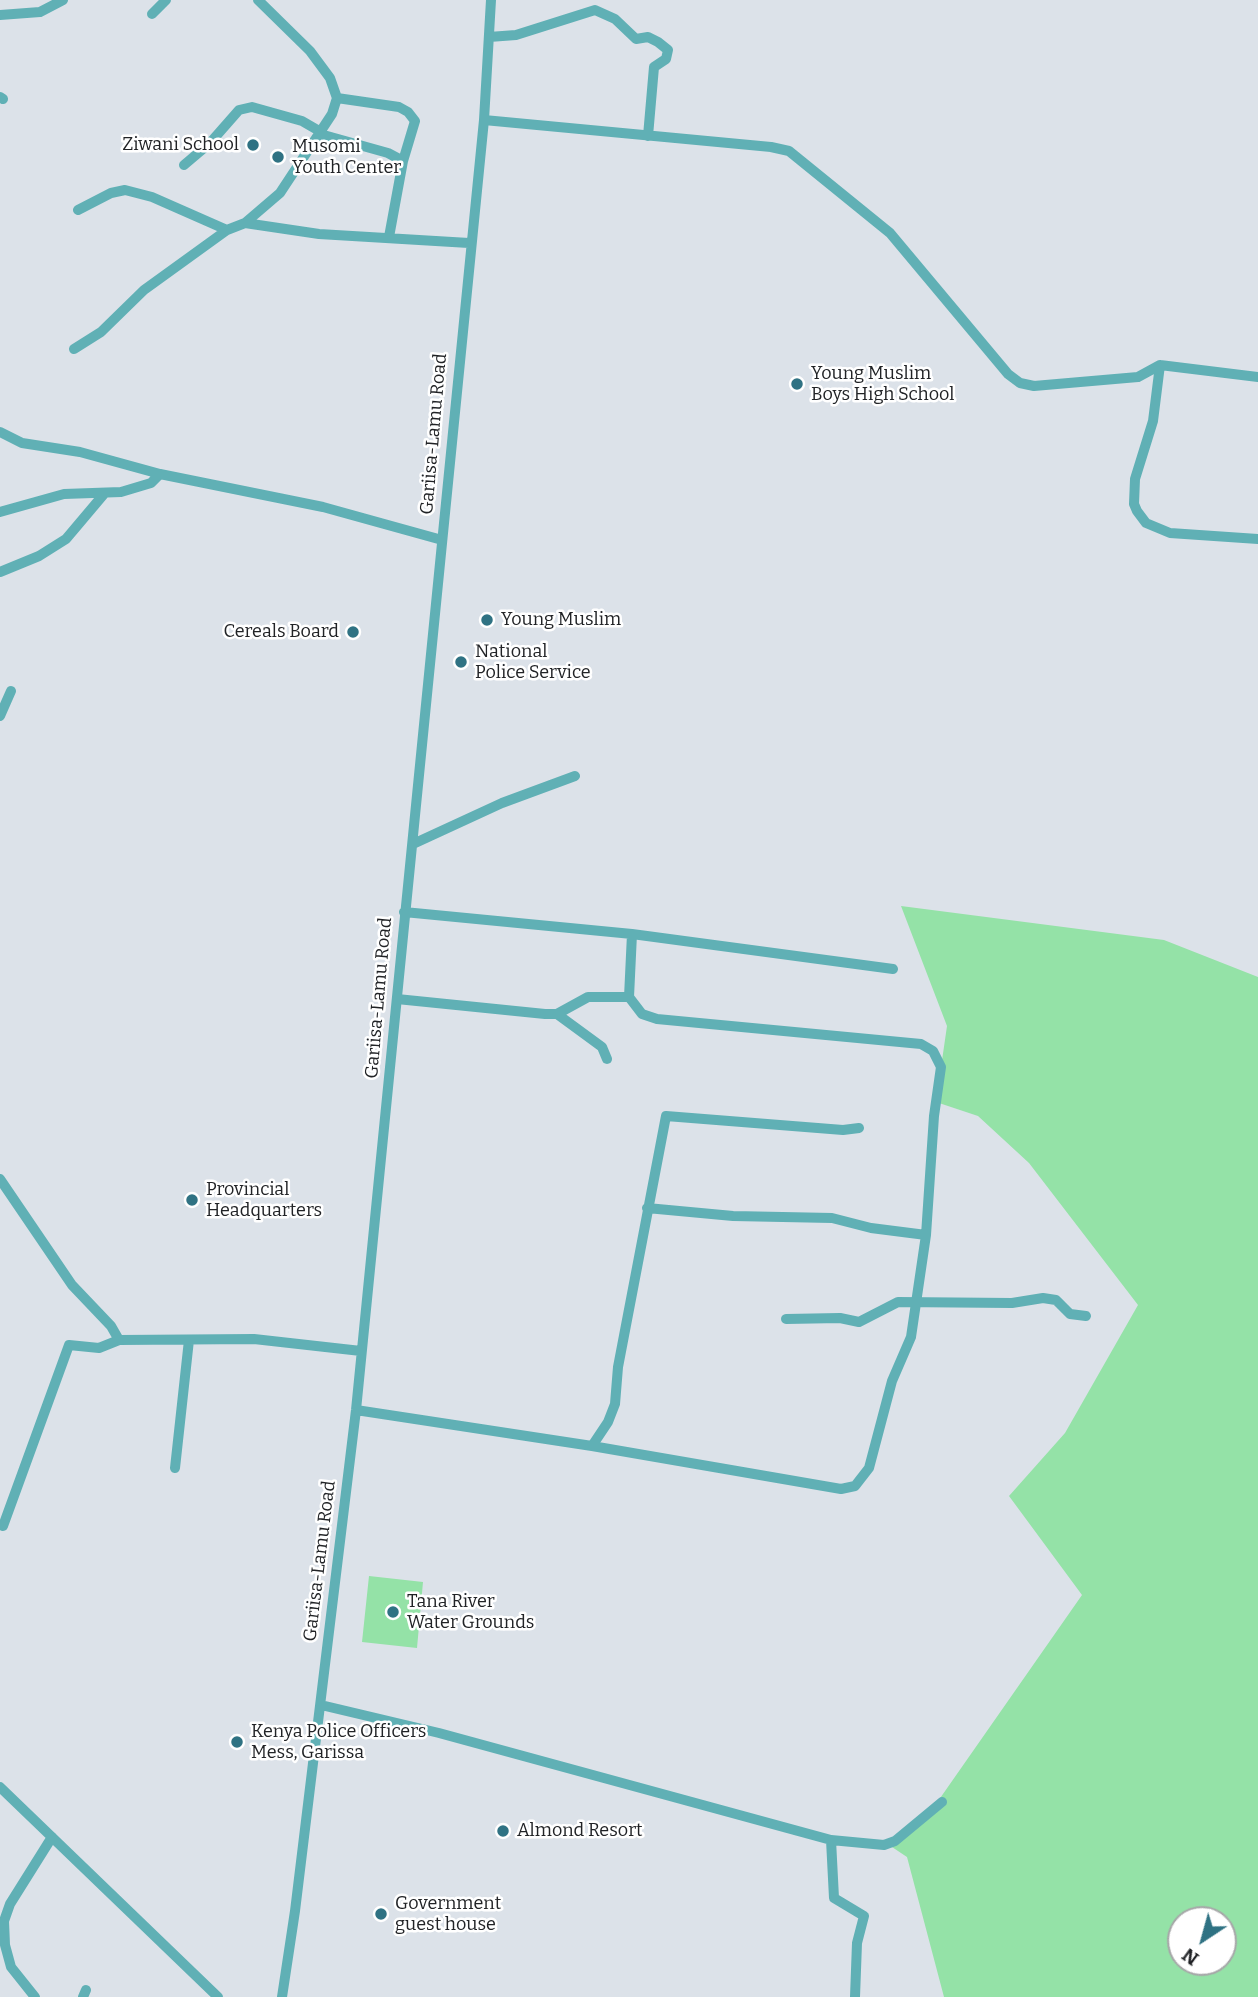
<!DOCTYPE html>
<style>
body{margin:0}
#map{position:relative;width:1258px;height:1997px;overflow:hidden;background:#dce2e9;font-family:Bitter,serif}
canvas{display:block}
.north{position:absolute;left:1167px;top:1906px;width:70px;height:70px;box-sizing:border-box;background:#fff;border:2px solid #a6a7a8;border-radius:50%;rotate:216deg;font-size:19px;font-weight:700;line-height:28px;text-align:center;color:#212326}
.north::after{content:'';display:block;margin:auto;width:24px;height:32px;background:#2f7283;clip-path:polygon(50% 0,100% 100%,50% 72%,0 100%)}
</style>
<div id="map">
<canvas width="1258" height="1997"></canvas>
<div class="north">N</div>
</div>
<script>
const c = document.querySelector('canvas').getContext('2d');
c.lineJoin = 'round';
function paint(path, color) {
  c.fillStyle = color;
  c.fill(path, 'evenodd');
}
function shape(rows) {
  const path = new Path2D();
  for (const r of rows) {
    path.moveTo(r[0], r[1]);
    for (let i = 2; i < r.length; i += 2) path.lineTo(r[i], r[i + 1]);
  }
  return path;
}
function trace(path, color, width, dash) {
  c.strokeStyle = color;
  c.lineWidth = width;
  c.lineCap = dash ? 'butt' : 'round';
  c.setLineDash(dash || []);
  c.stroke(path);
}
function drawText(font, color, halo, rows, align = 'center') {
  c.font = font + ' Bitter,serif';
  c.lineWidth = 5;
  c.setLineDash([]);
  c.textBaseline = 'middle';
  c.strokeStyle = halo;
  c.fillStyle = color;
  for (const [text, x, y, turn = 0] of rows) {
    c.save();
    c.translate(x, y);
    c.rotate((+turn || 0) * Math.PI / 180);
    c.textAlign = isNaN(turn) ? turn : align;
    if (halo) c.strokeText(text, 0, 0);
    c.fillText(text, 0, 0);
    c.restore();
  }
}
paint(shape([
 [901,906,1164,940,1258,977,1258,1997,944,1997,907,1857,889,1845,936,1804,1082,1595,1009,1496,1065,1433,1138,1305,1029,1163,978,1116,936,1102,947,1026],
 [1181,1920,1223,1920,1223,1962,1181,1962],
 [369,1576,423,1582,417,1648,362,1642]
]), '#94e2a7');
trace(shape([
 [152,14,166,0],
 [0,15,40,12,63,0],
 [489,37,516,35,595,10,615,19,636,39,648,37,658,42,668,50,666,59,654,67,648,136],
 [0,97,3,99],
 [337,98,399,107,408,112,415,121,403,161],
 [484,120,771,147,789,151,890,233,1008,374,1020,383,1034,386,1138,377,1160,365,1258,377],
 [320,134,388,153,403,161,389,237],
 [184,165,210,143,239,110,252,107,302,121,321,132],
 [78,210,111,193,125,190,152,197,227,230],
 [245,223,280,193,332,114,337,98,330,78,310,51,258,0],
 [74,349,101,332,144,290,227,230,245,223,319,234,469,243],
 [1160,365,1153,421,1135,479,1134,504,1137,511,1146,523,1170,533,1258,539],
 [0,432,22,443,80,452,160,474,323,507,442,540],
 [0,512,64,494,121,492,151,483,160,474],
 [0,572,39,556,66,539,104,494],
 [0,716,11,691],
 [413,844,502,803,575,776],
 [632,934,893,969],
 [397,999,545,1014,557,1014,588,997,629,997],
 [557,1014,602,1047,607,1059],
 [0,1179,72,1285,111,1326,119,1340],
 [647,1208,733,1216,832,1218,871,1228,926,1235],
 [786,1319,840,1318,859,1322,898,1302,1012,1303,1043,1298,1056,1300,1070,1314,1086,1316],
 [356,1410,592,1446,841,1489,855,1486,869,1468,892,1381,911,1337,926,1235,934,1116,941,1067,933,1051,921,1044,657,1019,642,1014,629,997,632,934,404,912],
 [592,1446,608,1422,615,1404,618,1367,666,1116,843,1130,859,1128],
 [175,1468,189,1340],
 [3,1526,69,1345,99,1348,119,1340,254,1339,361,1351],
 [321,1705,439,1733,831,1840,884,1845,895,1841,942,1802],
 [0,1787,218,1997],
 [831,1840,834,1898,864,1916,857,1943,855,1997],
 [35,1997,11,1967,5,1945,4,1921,10,1904,52,1837],
 [83,1997,86,1990],
 [282,1997,295,1911,356,1410,484,120,491,0]
]), '#60b0b5', 10);
for (const [x, y, r, color] of [
 [253,145,7,"#2f7283"],
 [278,157,7,"#2f7283"],
 [797,384,7,"#2f7283"],
 [487,620,7,"#2f7283"],
 [353,632,7,"#2f7283"],
 [461,662,7,"#2f7283"],
 [192,1200,7,"#2f7283"],
 [393,1612,7,"#2f7283"],
 [237,1742,7,"#2f7283"],
 [503,1831,7,"#2f7283"],
 [381,1914,7,"#2f7283"]
]) {
  const dot = new Path2D();
  dot.arc(x, y, r, 0, 2 * Math.PI);
  c.fillStyle = color;
  c.fill(dot);
  trace(dot, '#fff', 2.5);
}
drawText('18px', '#212326', '#fff', [
 ["Ziwani School",239,145,"right"],
 ["Musomi",292,147],
 ["Youth Center",292,168],
 ["Young Muslim",811,374],
 ["Boys High School",811,395],
 ["Young Muslim",501,620],
 ["Cereals Board",339,632,"right"],
 ["National",475,652],
 ["Police Service",475,673],
 ["Provincial",206,1190],
 ["Headquarters",206,1211],
 ["Tana River",407,1602],
 ["Water Grounds",407,1623],
 ["Kenya Police Officers",251,1732],
 ["Mess, Garissa",251,1753],
 ["Almond Resort",517,1831],
 ["Government",395,1904],
 ["guest house",395,1925]
], 'left');
drawText('18px', '#212326', '#fff', [
 ["Gariisa-Lamu Road",434,434,-85],
 ["Gariisa-Lamu Road",379,998,-85],
 ["Gariisa-Lamu Road",320,1561,-83]
]);
</script>
